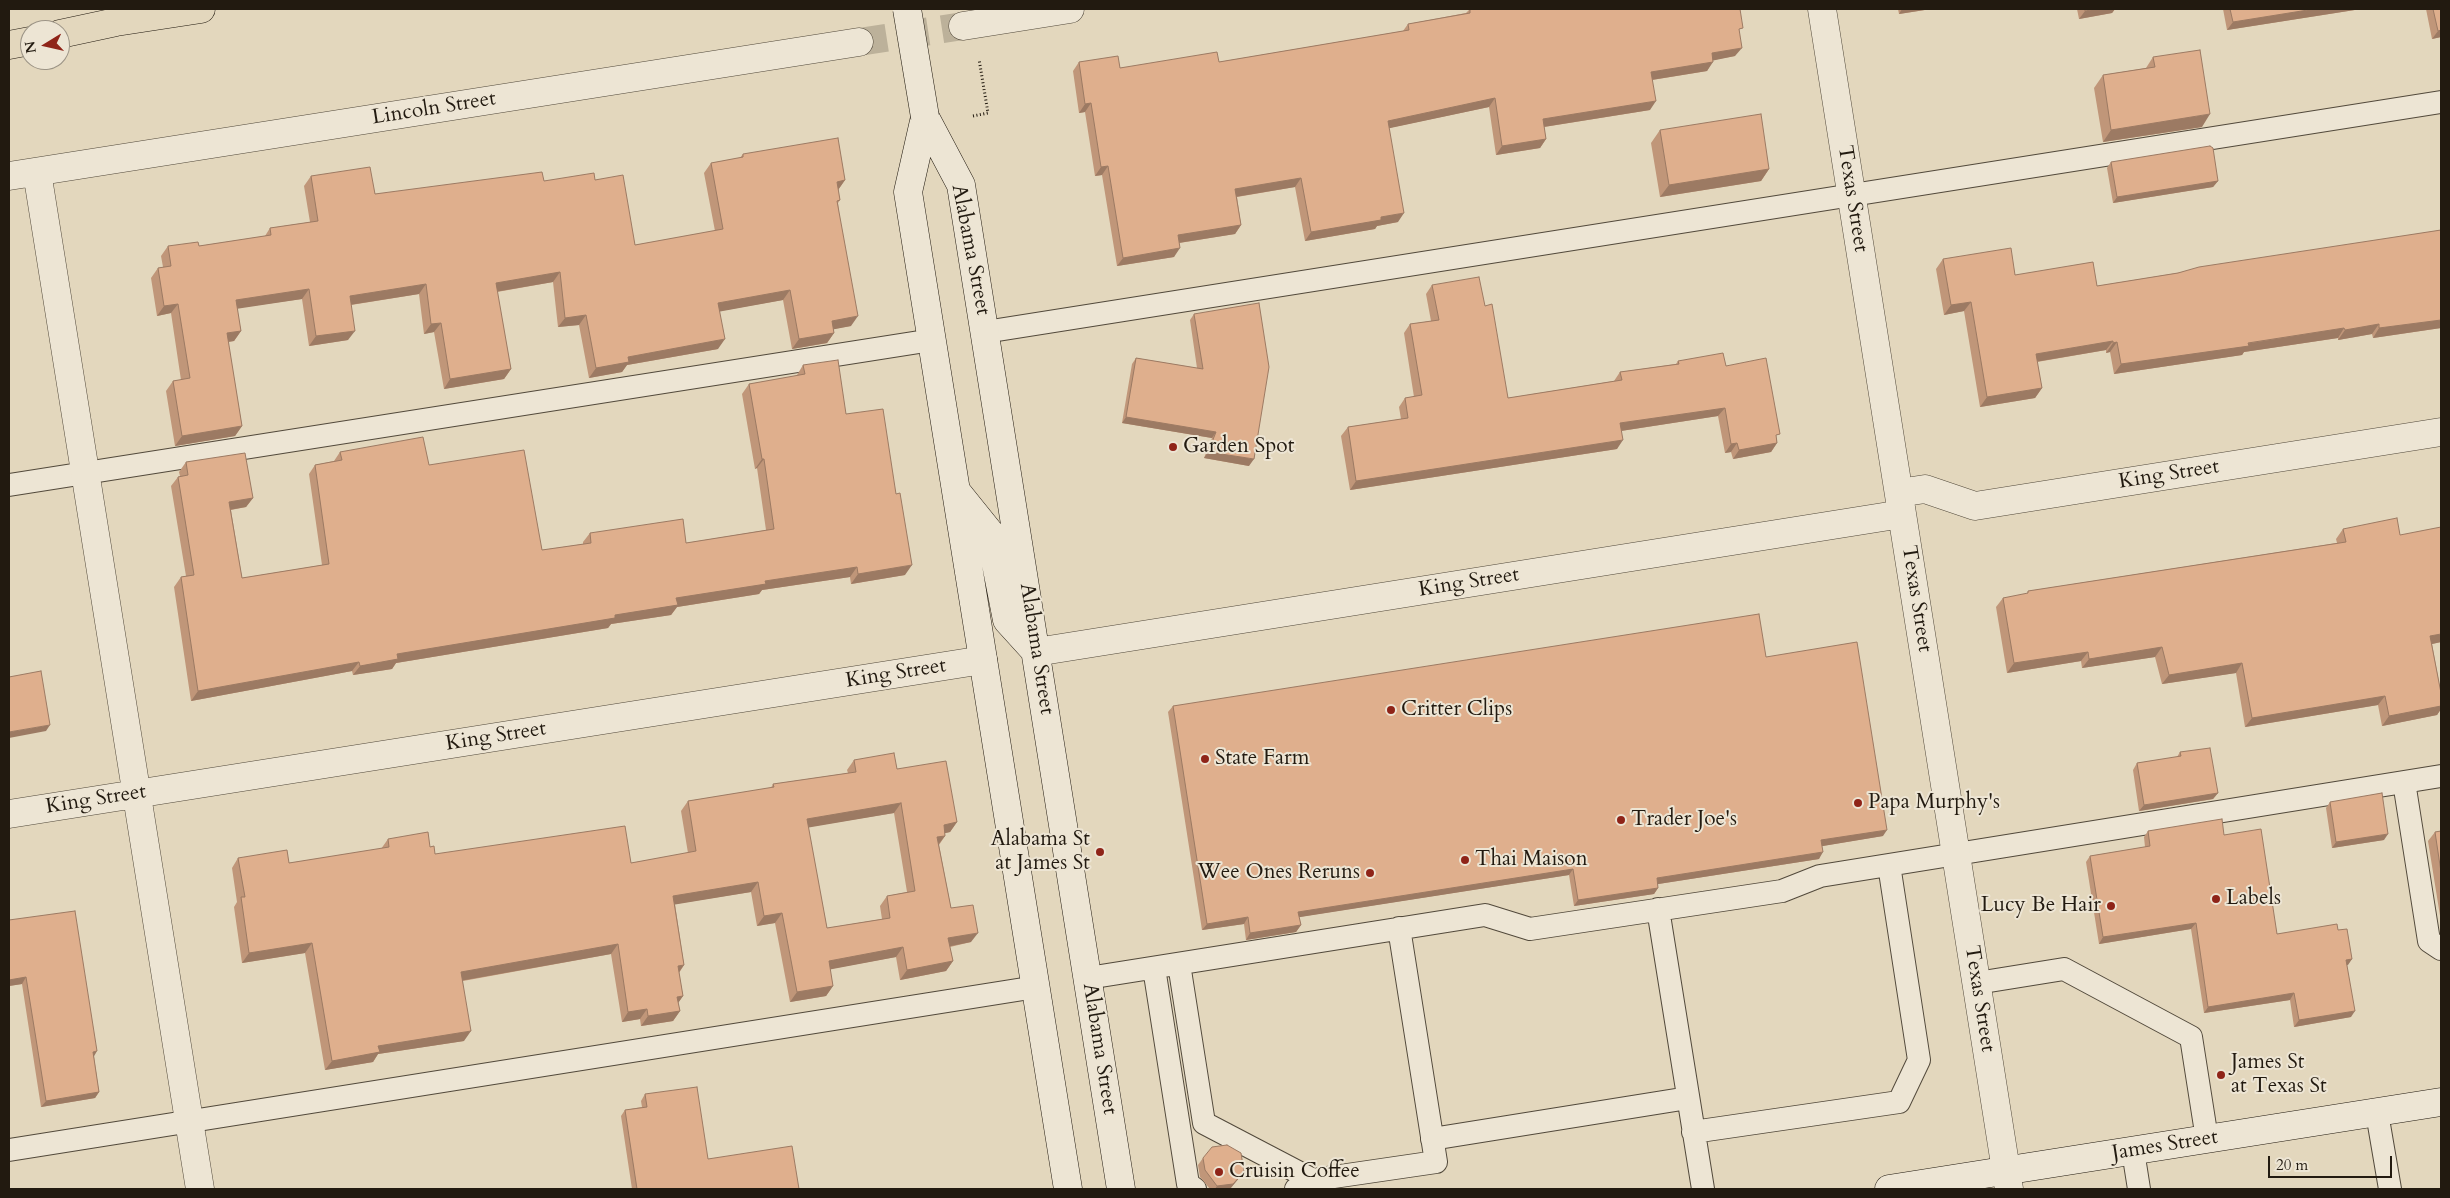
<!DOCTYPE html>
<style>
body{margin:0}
#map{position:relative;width:2450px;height:1198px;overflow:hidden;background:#e3d7bd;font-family:Cardo,serif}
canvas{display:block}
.frame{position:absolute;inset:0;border:10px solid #221a10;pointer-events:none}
.north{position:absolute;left:20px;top:20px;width:50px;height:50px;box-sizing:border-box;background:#ede5d4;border:1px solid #9c9486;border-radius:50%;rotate:261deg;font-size:14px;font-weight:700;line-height:20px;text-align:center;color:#221a10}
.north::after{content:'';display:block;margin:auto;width:18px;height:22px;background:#8f2418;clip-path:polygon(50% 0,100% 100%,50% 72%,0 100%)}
.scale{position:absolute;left:2268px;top:1156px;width:124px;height:22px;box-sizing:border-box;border:2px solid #221a10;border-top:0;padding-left:6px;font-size:15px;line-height:18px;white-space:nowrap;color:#221a10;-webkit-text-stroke:4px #ede5d4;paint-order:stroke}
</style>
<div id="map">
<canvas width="2450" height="1198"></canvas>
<div class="frame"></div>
<div class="north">N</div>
<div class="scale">20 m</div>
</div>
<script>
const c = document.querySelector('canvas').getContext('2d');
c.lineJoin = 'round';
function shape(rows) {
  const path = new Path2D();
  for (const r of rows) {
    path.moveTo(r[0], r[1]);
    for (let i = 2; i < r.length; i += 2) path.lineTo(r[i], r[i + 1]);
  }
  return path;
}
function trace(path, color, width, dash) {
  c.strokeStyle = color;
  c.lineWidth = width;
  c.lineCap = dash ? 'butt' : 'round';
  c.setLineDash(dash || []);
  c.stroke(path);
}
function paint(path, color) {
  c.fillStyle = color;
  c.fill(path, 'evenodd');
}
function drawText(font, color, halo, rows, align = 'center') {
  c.font = font + ' Cardo,serif';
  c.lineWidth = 4;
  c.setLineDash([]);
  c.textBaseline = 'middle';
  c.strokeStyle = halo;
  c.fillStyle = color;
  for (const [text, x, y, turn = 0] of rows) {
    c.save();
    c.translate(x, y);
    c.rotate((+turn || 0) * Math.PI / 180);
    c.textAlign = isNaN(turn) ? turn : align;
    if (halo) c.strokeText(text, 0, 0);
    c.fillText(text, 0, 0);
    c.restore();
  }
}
trace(shape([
 [859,42,963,26]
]), '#bcb19a', 28, [28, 14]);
const lane = shape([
 [985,332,2441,102],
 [9,485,932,340],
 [2404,782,2429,941,2441,949],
 [1658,909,1703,1189],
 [1179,964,1204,1123,1313,1180],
 [1154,968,1188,1184,1195,1189],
 [1088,978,1485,915,1530,929,1782,891,1820,876,2441,776],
 [1977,983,2064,969,2191,1037,2207,1139],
 [2377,1113,2390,1189],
 [1693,1132,1899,1102,1919,1060,1889,865],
 [1432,1139,1688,1098],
 [9,1150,1036,987],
 [2133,1151,2139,1189],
 [1296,1189,1302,1188,1313,1180,1436,1162,1399,928]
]);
const street = shape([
 [1822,9,2009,1189],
 [963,26,1070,9],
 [37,172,200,1189],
 [9,176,859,42],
 [1899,493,1925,489,1975,506,2441,432],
 [1036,652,1902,514],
 [9,814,983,660]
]);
const secondary = shape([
 [925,117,961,185,1121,1189],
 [925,117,908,192,1068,1189],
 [957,492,990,533,1007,620,1036,652],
 [1889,1189,2441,1102]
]);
const highway = shape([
 [60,34,116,22,201,9],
 [9,45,30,41]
]);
trace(lane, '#52493b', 24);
trace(street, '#52493b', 29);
trace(secondary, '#221a10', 29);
trace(highway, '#221a10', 29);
trace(shape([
 [973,116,988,113,979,59]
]), '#221a10', 3, [1, 2.5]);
trace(lane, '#ede5d4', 22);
trace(street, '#ede5d4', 28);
trace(secondary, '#ede5d4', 28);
trace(highway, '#e3d7bd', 28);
const secondaryBridge = shape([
 [907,9,925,117]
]);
trace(secondaryBridge, '#221a10', 29, []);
trace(secondaryBridge, '#ede5d4', 28);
paint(shape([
 [1470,9,1739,34,1735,56,1713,60,1707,71,1652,80,1650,110,1544,127,1546,139,1540,148,1496,155,1489,107,1389,128,1398,222,1377,226,1375,229,1305,241,1295,187,1237,197,1241,225,1235,234,1179,243,1174,257,1117,266,1102,175,1095,176,1085,112,1079,113,1073,71,1079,62,1120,68,1219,62,1403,31,1408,24,1466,13],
 [1898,9,1931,9,1899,14],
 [2077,9,2115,9,2112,13,2079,19],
 [2223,9,2361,9,2227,30],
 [2426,9,2441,9,2441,37,2432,39],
 [2153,57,2202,127,2103,142,2094,88,2103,75,2146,68],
 [1660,130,1769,169,1761,181,1660,197,1651,143],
 [743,154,845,180,838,190,840,200,838,203,851,326,833,329,834,333,827,343,792,349,783,300,720,311,718,349,627,365,622,372,589,378,579,325,558,327,553,282,497,292,511,369,504,379,444,389,434,332,424,334,419,294,351,305,348,340,309,346,302,299,237,308,241,331,234,341,228,342,242,426,235,436,175,446,166,391,173,381,181,380,171,313,157,316,151,278,158,268,163,267,161,256,168,246,199,246,265,236,270,228,310,222,304,186,311,176,375,194,544,181,595,180,635,245,715,231,704,173,711,163,740,158],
 [2111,162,2218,181,2213,187,2113,203,2107,168],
 [2441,230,2441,328,2373,338,2372,334,2338,340,2338,338,2244,352,2242,355,2114,374,2110,352,2106,353,2106,350,2037,362,2042,388,2035,398,1980,407,1964,311,1944,315,1936,269,1943,259,2015,275,2097,286],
 [1432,285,1485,306,1508,398,1614,381,1620,372,1676,364,1678,361,1726,366,1777,439,1777,443,1771,452,1733,459,1731,452,1725,453,1718,416,1621,431,1617,449,1350,490,1341,436,1348,427,1401,419,1399,407,1405,398,1414,397,1404,333,1410,324,1431,321,1426,294],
 [1194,314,1249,466,1204,458,1212,438,1122,423,1132,364,1136,358,1197,368,1190,320],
 [803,365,846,414,905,575,851,584,850,577,762,590,759,594,677,607,671,615,611,624,608,628,396,663,392,669,353,675,352,671,191,701,174,587,181,577,186,576,171,486,178,477,180,476,179,472,186,462,253,498,246,507,231,510,242,578,322,565,309,474,315,465,334,461,340,452,429,465,542,550,583,544,583,542,590,533,686,543,766,530,757,468,755,469,742,394,749,384,797,376,797,375],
 [2343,529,2400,535,2441,642,2432,644,2441,693,2441,709,2437,715,2382,726,2378,705,2245,727,2236,673,2162,684,2155,657,2082,668,2081,661,2007,673,1996,607,2003,598,2027,594,2028,591,2337,543,2336,539],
 [1766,657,1883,836,1822,846,1819,859,1658,884,1658,888,1654,894,1574,906,1569,875,1299,917,1301,925,1296,932,1246,940,1244,924,1202,930,1168,712,1173,706],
 [2180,752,2218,793,2213,799,2139,811,2133,770,2137,763,2177,757],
 [854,760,897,769,957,822,950,832,945,833,945,836,939,845,951,908,971,942,950,947,953,961,946,971,900,980,896,957,830,969,833,986,826,996,790,1002,775,923,757,926,751,892,675,904,684,965,679,973,683,996,678,1003,680,1011,673,1021,641,1026,640,1019,622,1022,611,954,463,981,464,1041,378,1054,373,1062,325,1070,305,953,242,963,234,907,237,902,232,868,238,858,289,863,381,849,388,839,430,847,435,854,631,863,688,853,681,811,688,801,771,788,773,784,848,773,847,770],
 [894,813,907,892,887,896,880,906,882,919,827,928,808,827],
 [2330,802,2384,840,2332,848,2326,808],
 [2148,831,2224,835,2277,934,2338,930,2352,959,2347,965,2351,1017,2294,1027,2290,1000,2204,1013,2191,929,2099,944,2086,862,2090,856,2145,847,2144,837],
 [2441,831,2441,922,2428,841,2435,832],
 [9,920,94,1057,99,1092,95,1098,41,1107,22,984,9,986],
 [645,1094,708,1159,799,1189,632,1189,621,1116,625,1110,642,1107,641,1101],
 [1203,1158,1239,1178,1230,1189,1210,1189,1200,1177,1198,1165]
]), '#c09679');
paint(shape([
 [1902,9,1931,9,1899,14],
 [2097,9,2115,9,2112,13,2079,19,2085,11],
 [2314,9,2361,9,2227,30,2233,22],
 [2441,30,2441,37,2432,39,2438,31],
 [1742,48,1735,56,1706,62,1712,53],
 [1713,62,1707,71,1645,81,1651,72],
 [1495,98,1489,107,1381,130,1388,121],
 [1656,101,1650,110,1537,128,1543,119],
 [1091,103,1085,112,1079,113,1085,104],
 [2210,114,2202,127,2103,142,2111,130],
 [1546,139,1540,148,1496,155,1502,146],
 [1108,166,1102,175,1095,176,1101,167],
 [1769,169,1761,181,1660,197,1669,185],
 [1301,178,1295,187,1229,198,1235,189],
 [845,180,838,190,837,182],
 [2218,181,2213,187,2113,203,2117,197],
 [1404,213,1398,222,1377,226,1375,229,1305,241,1311,232,1381,217],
 [1241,225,1235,234,1172,244,1178,235],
 [1180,248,1174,257,1117,266,1123,258],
 [560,272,553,282,489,293,496,283],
 [426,284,419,294,343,306,350,296],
 [309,289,302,299,229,310,236,300],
 [790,290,783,300,712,313,718,303],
 [1971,302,1964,311,1944,315,1951,305],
 [178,304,171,313,157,316,164,306],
 [586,315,579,325,558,327,565,318],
 [858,316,851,326,825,331,832,321],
 [2441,320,2441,328,2373,338,2379,328],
 [441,323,434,332,424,334,431,324],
 [2379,324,2372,334,2338,340,2345,330],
 [2344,328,2338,338,2244,352,2242,355,2114,374,2121,364],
 [241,331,234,341,220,343,227,333],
 [355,331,348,340,309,346,316,336],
 [834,333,827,343,792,349,799,339],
 [725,339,718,349,627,365,622,372,589,378,596,368,628,357],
 [2113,341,2106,350,2029,363,2036,354],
 [2117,342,2110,352,2106,353,2113,343],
 [511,369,504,379,444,389,450,379],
 [2042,388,2035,398,1980,407,1987,397],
 [1725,408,1718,416,1614,432,1620,423],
 [1126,417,1216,432,1212,438,1122,423],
 [242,426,235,436,175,446,182,436],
 [1623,440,1617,449,1350,490,1356,481],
 [1737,443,1731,452,1725,453,1731,444],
 [1777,443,1771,452,1733,459,1739,450],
 [1208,452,1254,459,1249,466,1204,458],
 [762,459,764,459,757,468,755,469],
 [253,498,246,507,223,511,229,502],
 [912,565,905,575,851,584,858,574],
 [857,567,850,577,762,590,759,594,677,607,671,615,611,624,608,628,396,663,392,669,353,675,360,666,397,654,615,615,676,598,765,581],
 [2441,634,2441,642,2423,646,2430,636],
 [2162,647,2155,657,2082,668,2089,659],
 [2088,652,2081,661,2007,673,2014,663],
 [359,662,352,671,191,701,198,691],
 [2242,663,2236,673,2162,684,2169,675],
 [2385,696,2378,705,2245,727,2252,718],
 [2441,706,2441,709,2437,715,2382,726,2389,716],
 [50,725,46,731,9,738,9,732],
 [2218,793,2213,799,2139,811,2144,805],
 [901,803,894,813,800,829,807,819],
 [957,822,950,832,937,835,944,825],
 [1887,830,1883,836,1817,847,1821,840],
 [2388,834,2384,840,2332,848,2336,842],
 [945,836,938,845,937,837],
 [1823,852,1819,859,1652,885,1657,878],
 [1573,869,1569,875,1294,918,1298,912],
 [758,882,751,892,666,906,673,896],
 [1658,888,1654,894,1574,906,1578,900],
 [782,913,775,923,757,926,764,916],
 [1248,917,1244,924,1202,930,1207,924],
 [2196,923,2191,929,2099,944,2103,937],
 [1301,925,1296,932,1246,940,1250,933],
 [978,933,971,942,941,948,948,938],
 [312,943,305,953,242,963,249,953],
 [618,944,611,954,454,982,461,972],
 [903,947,896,957,822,971,829,961],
 [2352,959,2348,965,2342,966,2346,960],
 [953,961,946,971,900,980,907,970],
 [684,965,677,975,678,966],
 [26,977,22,984,9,986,9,980],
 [833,986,826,996,790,1002,797,992],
 [2294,993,2290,1000,2204,1013,2208,1007],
 [683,996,676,1006,677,997],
 [647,1009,640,1019,622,1022,628,1012],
 [680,1011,673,1021,641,1026,648,1016],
 [2355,1011,2351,1017,2294,1027,2299,1020],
 [471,1031,464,1041,378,1054,373,1062,325,1070,332,1061,378,1046],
 [97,1051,93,1058,93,1052],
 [99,1092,95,1098,41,1107,46,1101],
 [1244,1172,1230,1189,1215,1189,1217,1186]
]), '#9c7a63');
const building = shape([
 [1470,9,1740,9,1743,28,1739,29,1742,48,1712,53,1713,62,1651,72,1656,101,1543,119,1546,139,1502,146,1495,98,1388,121,1404,213,1381,217,1381,220,1311,232,1301,178,1235,189,1241,225,1178,235,1180,248,1123,258,1108,166,1101,167,1091,103,1085,104,1079,62,1118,56,1120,68,1217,52,1219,62,1409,30,1408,24,1470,13,1470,9],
 [2085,9,2097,9,2085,11,2085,9],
 [2230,9,2314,9,2233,22,2230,9],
 [2433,9,2441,9,2441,30,2438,31,2433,9],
 [2200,50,2210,114,2111,130,2103,75,2155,67,2153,57,2200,50],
 [1761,114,1769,169,1669,185,1660,130,1761,114],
 [838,138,845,180,837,182,840,200,837,201,858,316,832,321,834,333,799,339,790,290,718,303,725,339,628,357,629,362,596,368,586,315,565,318,560,272,496,283,511,369,450,379,441,323,431,324,426,284,350,296,355,331,316,336,309,289,236,300,241,331,227,333,242,426,182,436,173,381,190,378,178,304,164,306,158,268,171,266,168,246,198,242,199,246,271,235,270,228,318,221,311,176,370,167,375,194,542,172,544,181,594,173,595,180,623,175,635,245,723,229,711,163,743,157,743,154,838,138],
 [2210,146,2213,148,2218,181,2117,197,2111,162,2210,146],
 [2441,230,2441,320,2379,328,2379,324,2345,330,2344,328,2248,343,2249,346,2121,364,2117,342,2113,343,2113,341,2036,354,2042,388,1987,397,1971,302,1951,305,1943,259,2011,248,2015,275,2093,262,2097,286,2178,273,2199,267,2441,230],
 [1479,277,1485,306,1492,304,1508,398,1622,380,1620,372,1679,364,1678,361,1723,353,1726,366,1766,358,1780,434,1776,435,1777,443,1739,450,1737,443,1731,444,1725,408,1620,423,1623,440,1356,481,1348,427,1408,418,1405,398,1422,395,1410,324,1439,320,1432,285,1479,277],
 [1259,303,1269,367,1254,459,1208,452,1216,432,1126,417,1136,358,1203,369,1194,314,1259,303],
 [838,360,846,414,883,409,896,494,900,493,912,565,858,574,857,567,765,581,766,584,676,598,678,605,615,615,615,618,397,654,398,659,360,666,359,662,198,691,181,577,194,575,178,477,188,475,186,462,245,453,253,498,229,502,242,578,329,564,315,465,342,460,340,452,423,437,429,465,524,450,542,550,591,543,590,533,683,519,686,543,774,529,764,459,762,459,749,384,805,374,803,365,838,360],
 [2397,518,2400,535,2441,527,2441,634,2430,636,2441,693,2441,706,2389,716,2385,696,2252,718,2242,663,2169,675,2162,647,2089,659,2088,652,2014,663,2003,598,2028,593,2028,591,2346,542,2343,529,2397,518],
 [1759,614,1766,657,1857,642,1887,830,1821,840,1823,852,1657,878,1658,888,1578,900,1573,869,1298,912,1301,925,1250,933,1248,917,1207,924,1173,706,1759,614],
 [41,671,50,725,9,732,9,677,41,671],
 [2210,748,2218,793,2144,805,2137,763,2181,756,2180,752,2210,748],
 [894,753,897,769,946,761,957,822,944,825,945,836,937,837,951,908,973,905,978,933,948,938,953,961,907,970,903,947,829,961,833,986,797,992,782,913,764,916,758,882,673,896,684,965,678,966,683,996,677,997,680,1011,648,1016,647,1009,628,1012,618,944,461,972,471,1031,378,1046,380,1052,332,1061,312,943,249,953,241,897,245,897,238,858,287,850,289,863,389,847,388,839,428,832,430,847,434,846,435,854,625,826,631,863,696,851,688,801,774,787,773,784,856,772,854,760,894,753],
 [901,803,915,891,887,896,890,918,827,928,807,819,901,803],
 [2382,793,2388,834,2336,842,2330,802,2382,793],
 [2222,819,2224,835,2261,829,2277,934,2337,924,2338,930,2347,929,2352,959,2346,960,2355,1011,2299,1020,2294,993,2208,1007,2196,923,2103,937,2090,856,2150,846,2148,831,2222,819],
 [2441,831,2441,872,2435,832,2441,831],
 [75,911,97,1051,93,1052,99,1092,46,1101,26,977,9,980,9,920,75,911],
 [697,1087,708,1159,792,1146,799,1189,637,1189,625,1110,647,1107,645,1094,697,1087],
 [1227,1145,1241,1153,1244,1172,1233,1184,1217,1186,1205,1170,1203,1158,1212,1147,1227,1145]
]);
paint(building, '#dfaf8d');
trace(building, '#9c7a63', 1);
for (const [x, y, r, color] of [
 [1173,447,5,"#8f2418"],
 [1391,710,5,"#8f2418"],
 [1205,759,5,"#8f2418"],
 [1858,803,5,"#8f2418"],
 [1621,820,5,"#8f2418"],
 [1100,852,5,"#8f2418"],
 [1465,860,5,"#8f2418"],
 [1370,873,5,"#8f2418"],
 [2216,899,5,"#8f2418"],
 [2111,906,5,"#8f2418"],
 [2221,1075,5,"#8f2418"],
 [1219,1172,5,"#8f2418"]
]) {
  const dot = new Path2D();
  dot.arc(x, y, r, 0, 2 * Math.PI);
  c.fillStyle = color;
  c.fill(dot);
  trace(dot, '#ede5d4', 2);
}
drawText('21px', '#221a10', '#ede5d4', [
 ["Lincoln Street",434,109,-9],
 ["Texas Street",1852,199,81],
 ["Alabama Street",970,250,79],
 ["King Street",2169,475,-9],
 ["King Street",1469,583,-9],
 ["Texas Street",1916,599,81],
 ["Alabama Street",1036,649,81],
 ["King Street",896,674,-9],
 ["King Street",496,737,-9],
 ["King Street",96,800,-9],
 ["Texas Street",1979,999,81],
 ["Alabama Street",1099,1049,81],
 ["James Street",2165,1146,-9]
]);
drawText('21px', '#221a10', '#ede5d4', [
 ["Garden Spot",1183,447],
 ["Critter Clips",1401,710],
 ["State Farm",1215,759],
 ["Papa Murphy's",1868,803],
 ["Trader Joe's",1631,820],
 ["Alabama St",1090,840,"right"],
 ["at James St",1090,864,"right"],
 ["Thai Maison",1475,860],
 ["Wee Ones Reruns",1360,873,"right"],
 ["Labels",2226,899],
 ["Lucy Be Hair",2101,906,"right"],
 ["James St",2231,1063],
 ["at Texas St",2231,1087],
 ["Cruisin Coffee",1229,1172]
], 'left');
</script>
